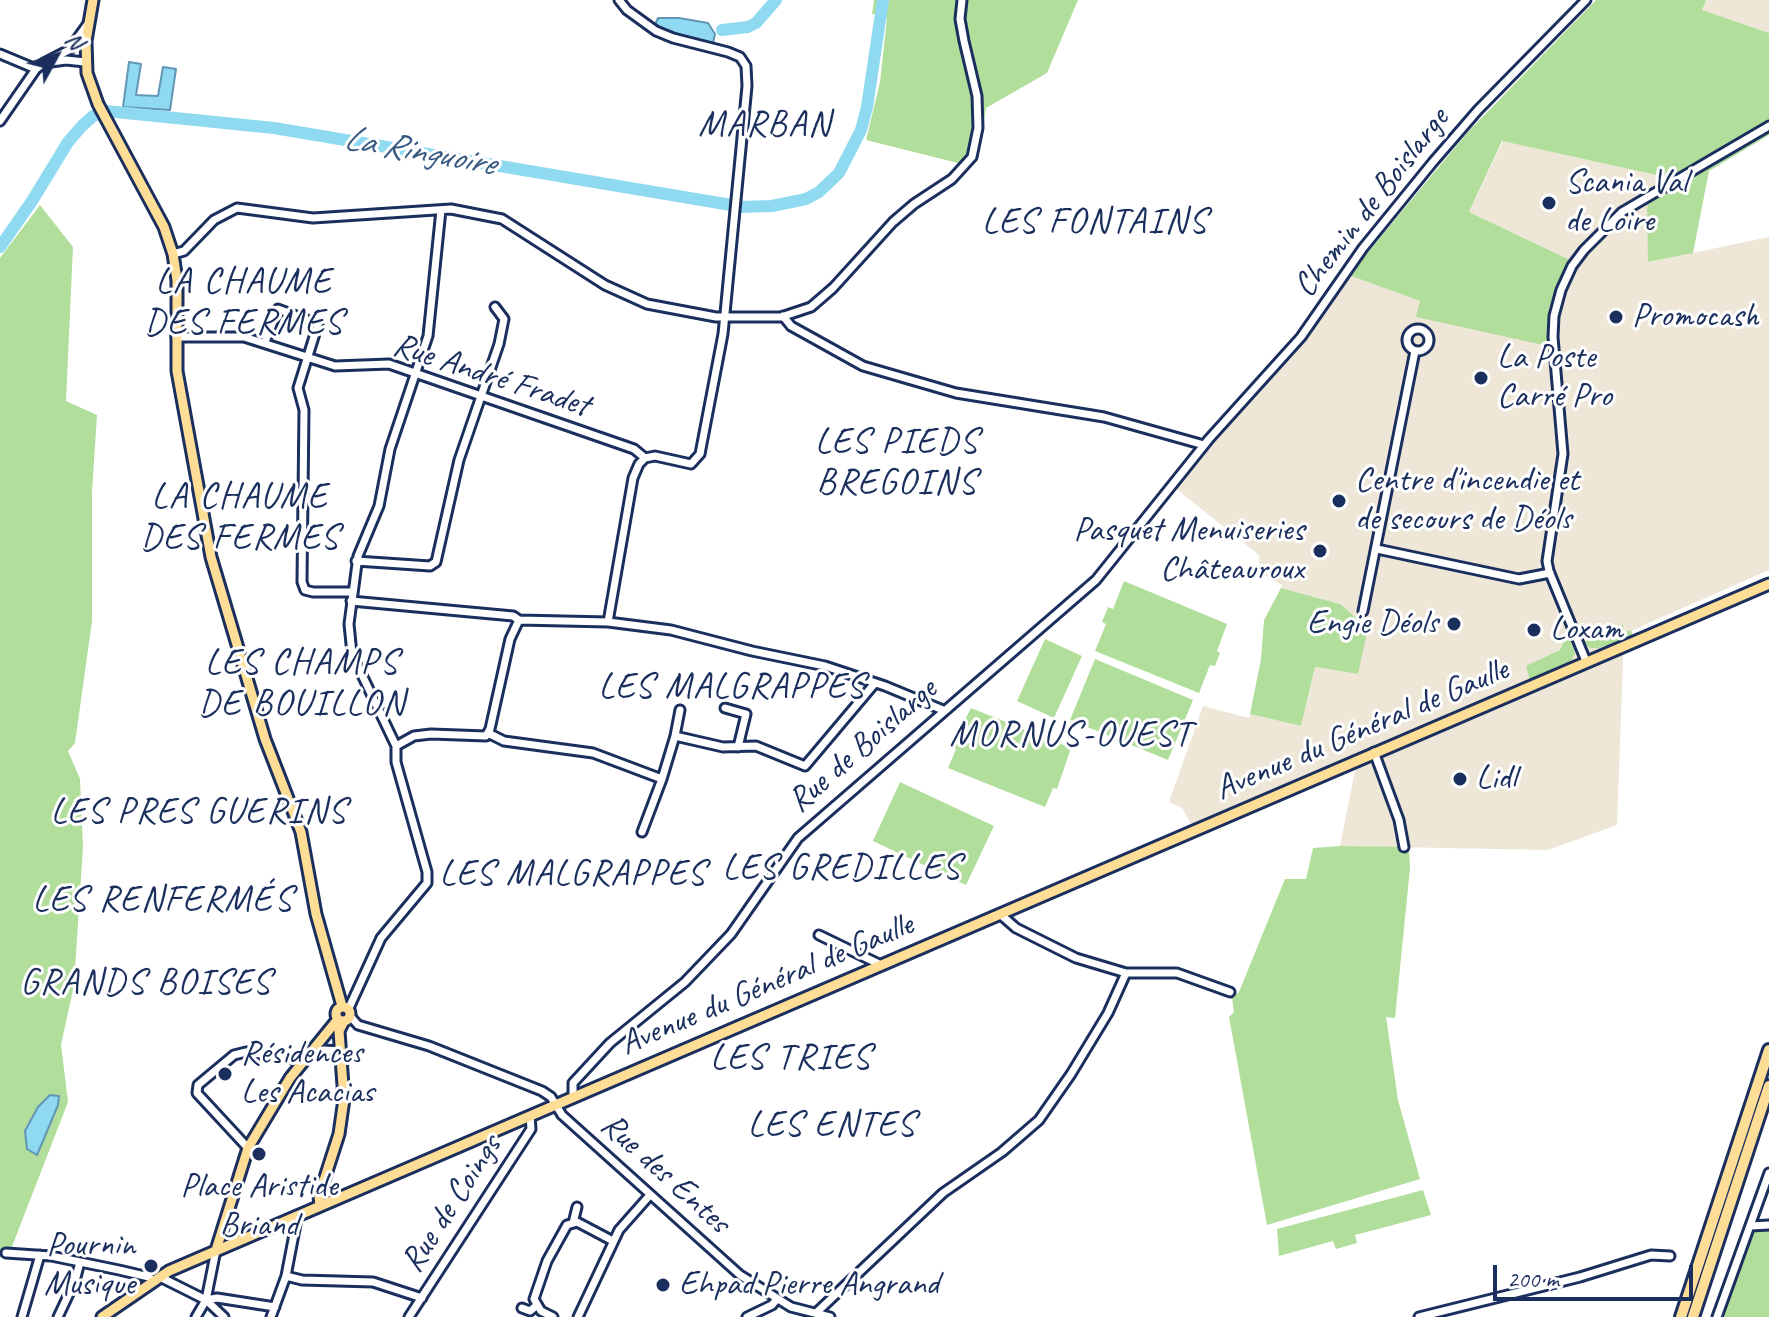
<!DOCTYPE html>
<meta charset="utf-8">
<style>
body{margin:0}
#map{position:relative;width:1769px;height:1317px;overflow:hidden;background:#fff;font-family:Caveat,sans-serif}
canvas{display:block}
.north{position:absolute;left:16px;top:16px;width:80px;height:80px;-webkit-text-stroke:6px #fff;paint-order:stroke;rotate:50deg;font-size:22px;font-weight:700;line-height:32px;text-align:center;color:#1b2f5e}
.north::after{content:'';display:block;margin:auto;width:28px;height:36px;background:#1b2f5e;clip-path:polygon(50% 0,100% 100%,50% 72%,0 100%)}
.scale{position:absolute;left:1493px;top:1265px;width:200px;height:36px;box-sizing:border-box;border:4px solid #1b2f5e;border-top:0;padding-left:10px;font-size:24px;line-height:28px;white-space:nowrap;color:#1b2f5e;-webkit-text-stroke:6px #fff;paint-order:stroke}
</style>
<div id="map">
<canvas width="1769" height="1317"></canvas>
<div class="north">N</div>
<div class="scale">200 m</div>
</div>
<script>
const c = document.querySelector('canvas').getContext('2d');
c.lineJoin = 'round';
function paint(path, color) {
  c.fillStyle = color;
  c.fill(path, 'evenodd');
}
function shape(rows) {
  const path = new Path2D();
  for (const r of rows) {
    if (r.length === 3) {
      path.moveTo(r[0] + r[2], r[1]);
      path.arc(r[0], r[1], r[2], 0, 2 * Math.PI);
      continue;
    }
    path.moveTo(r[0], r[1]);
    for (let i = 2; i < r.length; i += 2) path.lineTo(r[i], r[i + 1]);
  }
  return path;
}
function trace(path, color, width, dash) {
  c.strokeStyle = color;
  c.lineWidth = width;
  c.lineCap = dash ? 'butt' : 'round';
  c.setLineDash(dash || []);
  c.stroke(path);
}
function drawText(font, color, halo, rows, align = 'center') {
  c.font = font + ' Caveat,sans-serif';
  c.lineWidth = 6;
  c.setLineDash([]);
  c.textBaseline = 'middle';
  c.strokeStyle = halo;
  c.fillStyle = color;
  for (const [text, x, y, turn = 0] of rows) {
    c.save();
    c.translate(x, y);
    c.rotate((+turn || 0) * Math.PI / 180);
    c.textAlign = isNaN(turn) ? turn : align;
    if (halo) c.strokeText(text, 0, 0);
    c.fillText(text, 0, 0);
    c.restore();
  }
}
paint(shape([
 [1706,0,1769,0,1769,33,1701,10],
 [1503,141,1662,176,1647,207,1649,262,1769,237,1769,570,1624,634,1617,825,1548,850,1340,846,1356,765,1193,828,1182,808,1169,802,1203,706,1249,718,1250,714,1301,726,1315,667,1358,674,1340,604,1281,588,1282,585,1260,573,1259,555,1169,483,1349,274,1420,301,1417,317,1549,308,1570,260,1469,212]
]), '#eee7d8');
paint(shape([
 [874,0,1078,0,1047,73,986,108,980,144,970,166,866,140,880,82,887,18,872,14],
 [1596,0,1706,0,1702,10,1769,33,1769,135,1709,171,1693,253,1648,262,1647,207,1661,176,1502,141,1469,212,1570,260,1549,308,1548,346,1416,317,1420,301,1349,275,1467,133],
 [40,205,73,247,66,401,97,415,92,492,92,621,75,743,68,751,80,779,83,847,74,985,61,1045,68,1102,8,1257,0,1257,0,258],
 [1124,581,1227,624,1217,651,1220,653,1215,666,1210,665,1199,693,1095,651,1106,624,1102,622,1108,607,1113,609],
 [1281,588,1340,604,1368,628,1358,674,1315,667,1301,726,1250,714,1261,659,1264,620],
 [1623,625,1624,632,1631,630,1633,637,1598,648,1590,648,1584,642],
 [1045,639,1082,656,1054,718,1017,701],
 [1565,639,1570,639,1575,653,1571,661,1530,681,1526,666,1560,650],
 [1095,659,1193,700,1168,760,1070,720],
 [971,708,1071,748,1057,789,1053,788,1045,807,948,768,956,749,951,747],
 [900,782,994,826,966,885,873,841],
 [1340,846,1409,847,1410,868,1395,1018,1386,1017,1398,1100,1420,1179,1267,1225,1229,1017,1234,1012,1232,998,1239,992,1285,879,1306,879,1313,848],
 [1423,1190,1431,1215,1355,1235,1357,1243,1336,1249,1333,1241,1279,1256,1277,1229],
 [1769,1229,1769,1317,1723,1317,1753,1231]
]), '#b2de9c');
const water = shape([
 [658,18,679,18,708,23,715,34,713,43,685,37,655,25,658,18],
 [129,62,141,64,136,95,158,96,163,67,176,69,170,110,123,107,129,62],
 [50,1095,59,1096,58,1105,37,1155,27,1149,25,1131,38,1107,50,1095]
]);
paint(water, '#8fdaf0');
trace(water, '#6196b6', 2);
trace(shape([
 [722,30,748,27,756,23,776,0],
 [106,111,274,128,731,205],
 [738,207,772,206,806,199,819,192,839,173,861,130,867,107,883,0],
 [0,247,32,201,68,142,82,126,93,116,99,114]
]), '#8fdaf0', 12);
const minor = shape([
 [0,54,36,69],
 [85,62,66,60,44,63,69,50,87,25],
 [0,121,36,69,44,63],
 [173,254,184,251,214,220,237,208,313,218,451,209,502,219,605,285,647,304,716,317,781,317,811,307,833,288,893,222,914,204,952,179,972,157,978,128,977,96,964,41,960,19,962,0],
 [783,316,791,326,863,366,956,393,1104,417,1204,445],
 [1418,340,11],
 [176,337,244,337,335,366,389,364,634,449,645,458],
 [265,342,278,309,318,324,298,388,304,410,302,582,305,590,313,592,352,592],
 [1377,549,1519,579,1550,573],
 [356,561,430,566,436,562,459,460,499,344,504,319,495,307],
 [351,601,513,616,519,620],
 [1363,611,1415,351],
 [608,622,671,630,752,651,825,666,885,686,943,710],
 [1586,661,1549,571,1547,561,1563,454,1553,337,1554,316,1561,290,1572,266,1584,250,1622,212,1769,126],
 [725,708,746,714,738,747],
 [488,733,504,741,593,753,662,779,675,736,723,747,756,746,805,766,875,683],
 [675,736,680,710],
 [396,746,414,736,431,734,486,736,490,729,510,639,519,620,608,622,633,478,639,464,645,458,655,456,691,464,700,454,723,334,747,86,746,66,740,57,728,52,673,38,656,31,627,10,619,0],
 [1374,752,1399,820,1404,847],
 [642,832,662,779],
 [1000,914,1016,928,1076,958,1126,973,1177,973,1230,992],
 [819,935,881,965],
 [349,1008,381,938,427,883,427,872,396,762,396,746,352,654,349,624,358,556,379,506,390,449,428,336,441,210],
 [350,1016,358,1025,429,1046,542,1091,551,1097,562,1115,740,1275,791,1307,830,1317],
 [573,1097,573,1083,610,1043,685,982,731,934,798,838,1096,580,1209,439,1301,337,1363,248,1433,162,1478,110,1586,0],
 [248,1148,197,1093,198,1085,234,1055,246,1052,304,1060,323,1050,341,1051],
 [573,1223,577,1207],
 [1751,1226,1769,1225],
 [6,1253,51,1256,119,1270,149,1277,152,1280],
 [162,1275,164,1279,206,1300,224,1317],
 [286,1276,302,1280,373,1282,422,1298],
 [206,1300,217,1298,275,1307],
 [522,1308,530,1311,536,1306],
 [816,1313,943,1193,1002,1152,1039,1120,1071,1074,1108,1013,1126,973],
 [22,1317,40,1255],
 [58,1317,75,1281,80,1262],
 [196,1317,206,1300,216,1250],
 [271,1317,286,1276,296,1224,295,1216],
 [409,1317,531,1129,530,1116],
 [553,1317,541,1311,534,1299,547,1261,567,1225,577,1222,613,1241],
 [578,1317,619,1230,650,1195],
 [747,1317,772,1305,777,1299],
 [1419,1317,1580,1277,1651,1255,1670,1256],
 [1717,1317,1769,1173]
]);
const major = shape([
 [93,0,86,41,87,73,98,104,164,227,173,254,177,280,177,371,211,557,265,739,301,832,316,914,342,1006],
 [343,1014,7],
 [320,1206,319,1196,339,1134,344,1099,339,1031,344,1021],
 [216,1250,248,1148,290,1078,338,1019],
 [102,1317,169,1271,1769,584]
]);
const highway = shape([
 [1681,1317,1769,1050],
 [1693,1317,1769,1086]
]);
trace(minor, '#1b2f5e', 13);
trace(major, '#1b2f5e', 15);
trace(highway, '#1b2f5e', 16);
trace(minor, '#fff', 7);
trace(major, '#fedd96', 9);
trace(highway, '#fedd96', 10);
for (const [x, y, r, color] of [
 [1549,203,8,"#1b2f5e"],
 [1616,317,8,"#1b2f5e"],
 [1481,378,8,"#1b2f5e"],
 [1339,501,8,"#1b2f5e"],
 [1320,551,8,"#1b2f5e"],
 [1454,624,8,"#1b2f5e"],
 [1534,630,8,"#1b2f5e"],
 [1460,779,8,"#1b2f5e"],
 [225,1074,8,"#1b2f5e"],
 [259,1154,8,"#1b2f5e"],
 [151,1266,8,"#1b2f5e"],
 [663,1285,8,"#1b2f5e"]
]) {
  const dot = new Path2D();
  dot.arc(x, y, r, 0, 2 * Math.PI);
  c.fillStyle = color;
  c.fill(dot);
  trace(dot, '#fff', 3);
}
drawText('34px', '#1b2f5e', '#fff', [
 ["Scania Val",1565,183],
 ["de Loire",1565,222],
 ["Promocash",1632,317],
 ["La Poste",1497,358],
 ["Carré Pro",1497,397],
 ["Centre d'incendie et",1355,481],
 ["de secours de Déols",1355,520],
 ["Pasquet Menuiseries",1304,531,"right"],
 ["Châteauroux",1304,570,"right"],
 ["Engie Déols",1438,624,"right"],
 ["Loxam",1550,630],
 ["Lidl",1476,779],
 ["Résidences",241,1054],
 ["Les Acacias",241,1093],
 ["Place Aristide",259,1187,"center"],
 ["Briand",259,1226,"center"],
 ["Pournin",135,1246,"right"],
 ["Musique",135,1285,"right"],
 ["Ehpad Pierre Angrand",679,1285]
], 'left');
drawText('34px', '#1b2f5e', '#fff', [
 ["Chemin de Boislarge",1372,203,-52],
 ["Rue André Fradet",491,376,18],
 ["Avenue du Général de Gaulle",1362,730,-23],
 ["Rue de Boislarge",863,746,-41],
 ["Avenue du Général de Gaulle",767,985,-23],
 ["Rue des Entes",665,1174,42],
 ["Rue de Coings",452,1204,-57]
]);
c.letterSpacing = '2px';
drawText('36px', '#1b2f5e', '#fff', [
 ["MARBAN",765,126],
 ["LES FONTAINS",1095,223],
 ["LA CHAUME",244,283],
 ["DES FERMES",244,324],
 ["LES PIEDS",897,443],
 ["BREGOINS",897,484],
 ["LA CHAUME",240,498],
 ["DES FERMES",240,539],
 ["LES CHAMPS",302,664],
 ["DE BOUILLON",302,705],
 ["LES MALGRAPPES",732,688],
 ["MORNUS-OUEST",1071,736],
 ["LES PRES GUERINS",199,813],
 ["LES GREDILLES",842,869],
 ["LES MALGRAPPES",573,875],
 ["LES RENFERMÉS",163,901],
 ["GRANDS BOISES",146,984],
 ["LES TRIES",791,1059],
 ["LES ENTES",832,1126]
]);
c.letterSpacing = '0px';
drawText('italic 36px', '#385a82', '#fff', [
 ["La Ringuoire",419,152,10]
]);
</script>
